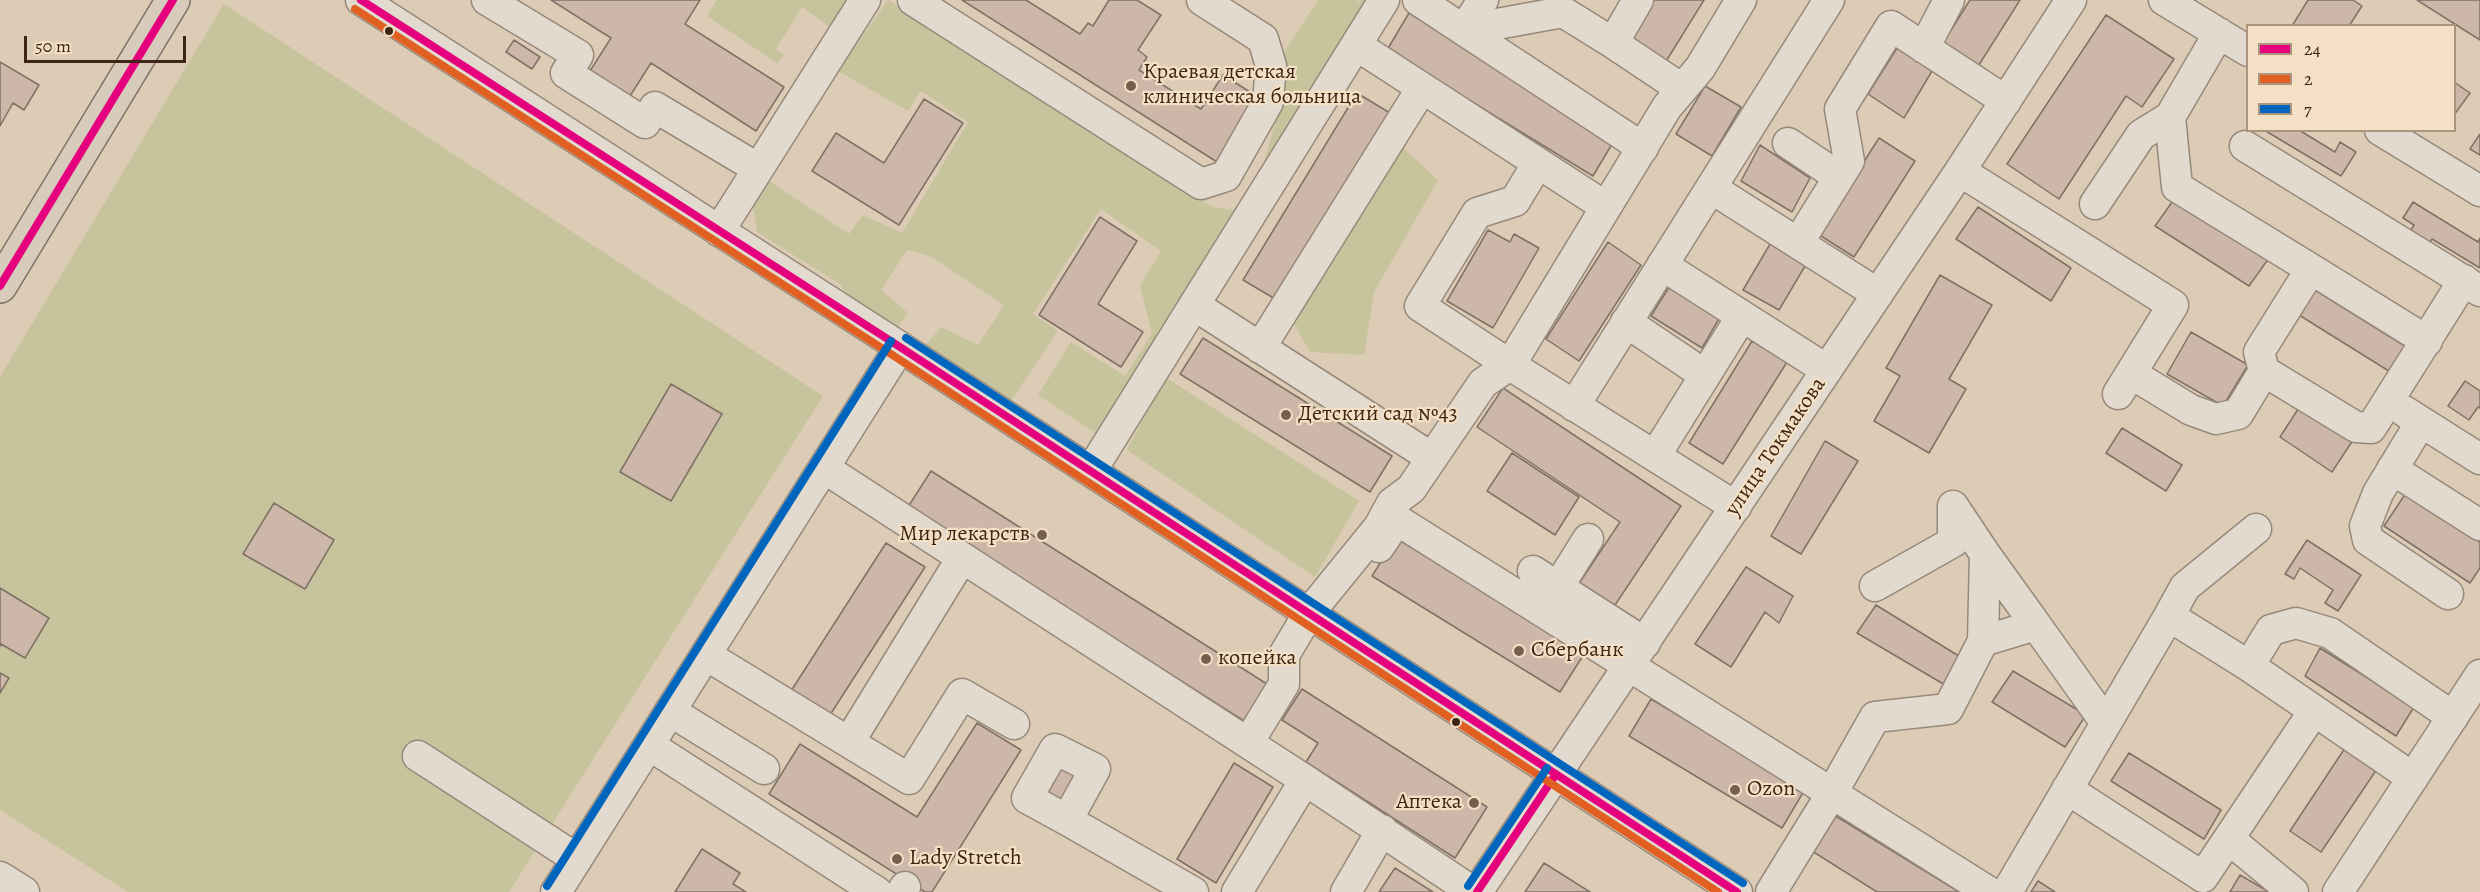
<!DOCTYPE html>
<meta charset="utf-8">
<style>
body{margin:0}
#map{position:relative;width:2480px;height:892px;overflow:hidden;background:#ddccb5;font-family:Alegreya,serif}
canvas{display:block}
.legend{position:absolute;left:2246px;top:24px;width:210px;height:108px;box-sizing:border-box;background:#f4e0c4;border:2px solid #ac957e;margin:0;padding:8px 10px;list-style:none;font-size:18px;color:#3f2516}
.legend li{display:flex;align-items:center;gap:12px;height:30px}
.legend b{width:30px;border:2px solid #ac957e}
.scale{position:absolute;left:24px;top:36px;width:162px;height:27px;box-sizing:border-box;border:3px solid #3f2516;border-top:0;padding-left:8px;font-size:18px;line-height:21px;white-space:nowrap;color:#3f2516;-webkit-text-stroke:4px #f4e0c4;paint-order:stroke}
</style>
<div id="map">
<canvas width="2480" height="892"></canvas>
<ul class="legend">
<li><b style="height:8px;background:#e5007d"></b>24</li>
<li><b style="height:8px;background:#e05f21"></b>2</li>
<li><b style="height:8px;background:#0065bd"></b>7</li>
</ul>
<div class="scale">50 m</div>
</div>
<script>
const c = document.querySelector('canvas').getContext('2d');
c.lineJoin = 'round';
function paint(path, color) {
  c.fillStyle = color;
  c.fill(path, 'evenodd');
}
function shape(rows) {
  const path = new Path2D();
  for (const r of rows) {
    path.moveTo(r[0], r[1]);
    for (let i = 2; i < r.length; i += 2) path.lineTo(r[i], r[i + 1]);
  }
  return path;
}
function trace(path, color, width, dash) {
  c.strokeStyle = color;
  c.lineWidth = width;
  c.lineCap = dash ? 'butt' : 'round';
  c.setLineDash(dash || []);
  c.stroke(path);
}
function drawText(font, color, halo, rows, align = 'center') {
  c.font = font + ' Alegreya,serif';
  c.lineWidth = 4.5;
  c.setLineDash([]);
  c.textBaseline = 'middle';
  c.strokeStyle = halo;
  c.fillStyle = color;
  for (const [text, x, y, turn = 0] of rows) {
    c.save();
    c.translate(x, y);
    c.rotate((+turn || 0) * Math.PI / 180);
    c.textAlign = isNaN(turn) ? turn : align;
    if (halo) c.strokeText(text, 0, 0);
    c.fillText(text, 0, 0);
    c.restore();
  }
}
paint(shape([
 [717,0,858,0,838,33,802,7,776,49,784,55,777,63,707,16],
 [888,0,1212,207,1234,210,1263,166,1281,102,1283,54,1318,0,1356,0,1359,2,1361,0,1377,0,1103,438,1038,395,1071,342,1125,376,1152,334,1140,285,1161,251,1101,209,1033,314,1058,331,1010,402,925,346,941,327,978,345,1004,305,930,256,907,250,881,290,908,313,896,329,847,298,841,285,757,232,751,196,763,177,849,234,863,215,902,233,968,122,921,91,908,111,838,71],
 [224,4,823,396,509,892,128,892,0,810,0,377],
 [1398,143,1438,180,1374,292,1364,355,1310,352,1292,321],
 [1165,377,1359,501,1315,577,1127,450]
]), '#c6c39d');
const building = shape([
 [551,0,700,0,685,24,784,87,756,131,651,63,630,96,590,71,611,38,551,0],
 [962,0,1026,0,1080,34,1088,23,1093,26,1109,0,1137,0,1161,15,1138,50,1147,57,1139,70,1201,109,1223,75,1258,97,1217,162,962,0],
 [1653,0,1704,0,1665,63,1628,40,1653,0],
 [1970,0,2020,0,1977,68,1941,46,1970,0],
 [2308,0,2353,0,2362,6,2349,26,2292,26,2308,0],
 [2417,0,2480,0,2480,40,2417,0],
 [1409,13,1615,139,1593,176,1387,50,1409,13],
 [2106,15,2174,59,2142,107,2126,96,2059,199,2007,164,2106,15],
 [514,40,540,57,532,69,506,52,514,40],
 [1899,45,1935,66,1904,118,1868,94,1899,45],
 [0,62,39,85,24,110,13,103,0,126,0,62],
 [2454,82,2470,93,2454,115,2454,82],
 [1705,86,1741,107,1712,156,1676,134,1705,86],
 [1357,93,1395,116,1282,303,1243,280,1357,93],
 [924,99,963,123,899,225,812,171,836,133,884,163,924,99],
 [2264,130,2299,130,2335,152,2340,142,2356,152,2341,176,2264,130],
 [2480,134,2480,155,2470,149,2480,134],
 [1879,138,1915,161,1854,257,1818,234,1879,138],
 [1760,145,1810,178,1792,212,1741,181,1760,145],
 [2175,198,2269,258,2249,286,2155,226,2175,198],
 [2413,202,2478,242,2480,238,2480,268,2432,239,2426,248,2407,237,2414,225,2403,218,2413,202],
 [1978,207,2071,268,2051,301,1956,239,1978,207],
 [1100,217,1137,241,1098,304,1143,332,1121,367,1039,315,1100,217],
 [1488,230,1510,242,1514,234,1539,248,1493,328,1447,301,1488,230],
 [1773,239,1808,261,1779,310,1743,290,1773,239],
 [1608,242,1641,265,1579,361,1546,339,1608,242],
 [1940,275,1992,305,1949,379,1966,389,1929,453,1874,421,1900,376,1886,368,1940,275],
 [1671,284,1720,317,1702,348,1651,316,1671,284],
 [2315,290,2408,348,2392,373,2299,315,2315,290],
 [2191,332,2248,365,2223,406,2167,374,2191,332],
 [1203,338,1392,456,1370,492,1180,374,1203,338],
 [1752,341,1787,362,1723,464,1689,443,1752,341],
 [2465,381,2480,391,2480,408,2478,407,2469,420,2448,406,2465,381],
 [671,384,722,414,671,501,620,472,671,384],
 [1503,388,1681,506,1613,608,1578,585,1620,522,1477,427,1503,388],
 [2302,403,2355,437,2332,472,2280,437,2302,403],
 [2122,428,2182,465,2166,491,2106,453,2122,428],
 [1825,441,1858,461,1801,554,1771,536,1825,441],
 [1512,453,1579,497,1555,535,1487,491,1512,453],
 [931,471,1267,684,1244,721,908,507,931,471],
 [2406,493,2480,542,2480,568,2470,583,2384,526,2406,493],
 [274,503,334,540,305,589,243,554,274,503],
 [1396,538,1584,654,1560,692,1372,576,1396,538],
 [2307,540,2361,575,2338,611,2325,603,2333,590,2300,568,2294,579,2285,574,2307,540],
 [886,543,925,567,830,715,791,691,886,543],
 [1746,567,1793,596,1779,623,1765,612,1731,667,1695,644,1746,567],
 [0,588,49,618,25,658,1,644,0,646,0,588],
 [1876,605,1962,658,1945,685,1857,633,1876,605],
 [2320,648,2414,707,2396,736,2305,676,2320,648],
 [2013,671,2086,715,2065,747,1992,702,2013,671],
 [0,673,9,678,0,693,0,673],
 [1302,689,1487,807,1455,858,1306,762,1318,743,1282,720,1302,689],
 [1651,699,1804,791,1782,828,1629,736,1651,699],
 [977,723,1021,750,932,892,925,892,769,794,800,744,917,817,977,723],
 [2347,745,2379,766,2321,852,2290,831,2347,745],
 [2129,753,2221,810,2204,839,2111,781,2129,753],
 [1234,763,1273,787,1216,883,1177,859,1234,763],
 [1057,765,1079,778,1064,804,1042,791,1057,765],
 [1834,815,1959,892,1877,892,1812,851,1834,815],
 [702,849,740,873,733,884,746,892,675,892,702,849],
 [1544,863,1590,892,1525,892,1544,863],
 [1395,868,1433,892,1379,892,1395,868],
 [2240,875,2269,892,2230,892,2240,875],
 [2038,881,2055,892,2031,892,2038,881]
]);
paint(building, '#cdb7a8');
trace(building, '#7f7265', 1.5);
const minor = shape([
 [361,0,900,347,1737,892],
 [487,0,578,55,566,73,645,123,655,107,757,168],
 [913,0,1201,184,1226,176,1268,102,1271,66,1263,39,1202,0],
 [1418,0,1643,148],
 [1638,0,1613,43,1682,89],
 [2164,0,2248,51],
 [1464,30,1563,12,1613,43],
 [1464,30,1483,0],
 [2219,33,2170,117,2177,187,2311,269,2259,352,2264,371,2356,427,2371,428,2464,280],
 [1356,45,1606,207],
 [1924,48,1949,0],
 [2380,130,2480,191],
 [1788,143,1839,177],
 [2245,146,2480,291],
 [1538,163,1515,201,1477,213,1420,306,1510,365,1736,507],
 [1960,171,2173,305,2118,394],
 [1711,188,1878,294],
 [2095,204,2141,135,2170,117],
 [719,231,865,0],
 [1798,243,1849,161,1840,109,1891,26,2006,101],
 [1662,265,1827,370],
 [2311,269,2427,341],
 [1194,305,1432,458],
 [1626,322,1705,375],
 [1260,348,1422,88],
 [2132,374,2191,410,2216,419,2238,414,2264,371],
 [1574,406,1829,0],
 [2404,411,2480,459],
 [2421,422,2378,493,2365,526,2368,540,2448,594],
 [1655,456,1742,316],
 [824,468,1305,780,1473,892],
 [2392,469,2480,525],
 [1091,471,1384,0],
 [1953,506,1985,554,1983,641,2036,625,1985,554],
 [1379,547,1397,520,1989,892],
 [1533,571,1645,643],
 [1875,586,1953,542,1953,506],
 [1558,587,1588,539],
 [2036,625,2106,723],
 [706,655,909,779,962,694,1014,724],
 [2249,666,2169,616,2185,587,2256,529],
 [670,711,764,769],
 [849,742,962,558],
 [1248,743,1284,684,1284,655,1309,613,1379,527,1392,503,1411,489,1483,383,1510,365,1667,107,1700,68,1741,0],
 [649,745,877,892],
 [418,756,577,859],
 [2413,778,2249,666,2271,630,2296,623,2330,633,2453,717],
 [2067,789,2203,877,2314,711],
 [1067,820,1027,798,1055,749,1095,769,1067,820,1193,892],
 [2229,839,2293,892],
 [0,877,24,892],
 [556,892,900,347],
 [902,892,905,887],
 [1237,892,1305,780],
 [1346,892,1382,830],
 [1477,892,1960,171,2071,0],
 [1771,892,1832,793,1875,717,1948,709,1983,641],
 [2007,892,2169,616],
 [2338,892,2480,675]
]);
const major = shape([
 [0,286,173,0]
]);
trace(minor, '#96897a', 33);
trace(major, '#7f7265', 36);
trace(minor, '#e3dacf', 30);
trace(major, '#d7cbbb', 33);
trace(shape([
 [361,0,900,347,1737,892],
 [0,286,173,0],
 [1477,892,1556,774]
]), '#e5007d', 8);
trace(shape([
 [355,9,894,356,1718,892]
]), '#e05f21', 8);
trace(shape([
 [906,338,1743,883],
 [547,886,891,341],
 [1468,886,1547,768]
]), '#0065bd', 8);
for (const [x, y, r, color] of [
 [389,31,5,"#3f2516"],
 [1131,86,6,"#765f4e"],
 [1286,415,6,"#765f4e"],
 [1042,535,6,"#765f4e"],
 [1519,651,6,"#765f4e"],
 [1206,659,6,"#765f4e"],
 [1456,722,5,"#3f2516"],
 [1735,790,6,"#765f4e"],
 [1474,803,6,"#765f4e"],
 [897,859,6,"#765f4e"]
]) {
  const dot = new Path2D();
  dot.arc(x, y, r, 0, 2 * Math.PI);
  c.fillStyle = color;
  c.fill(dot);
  trace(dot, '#f4e0c4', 2);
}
drawText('22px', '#3f2516', '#f4e0c4', [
 ["Краевая детская",1143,73],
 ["клиническая больница",1143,98],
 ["Детский сад №43",1298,415],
 ["Мир лекарств",1030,535,"right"],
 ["Сбербанк",1531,651],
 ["копейка",1218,659],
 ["Ozon",1747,790],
 ["Аптека",1462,803,"right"],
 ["Lady Stretch",909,859]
], 'left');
drawText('22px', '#3f2516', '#f4e0c4', [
 ["улица Токмакова",1776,447,-56]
]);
</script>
